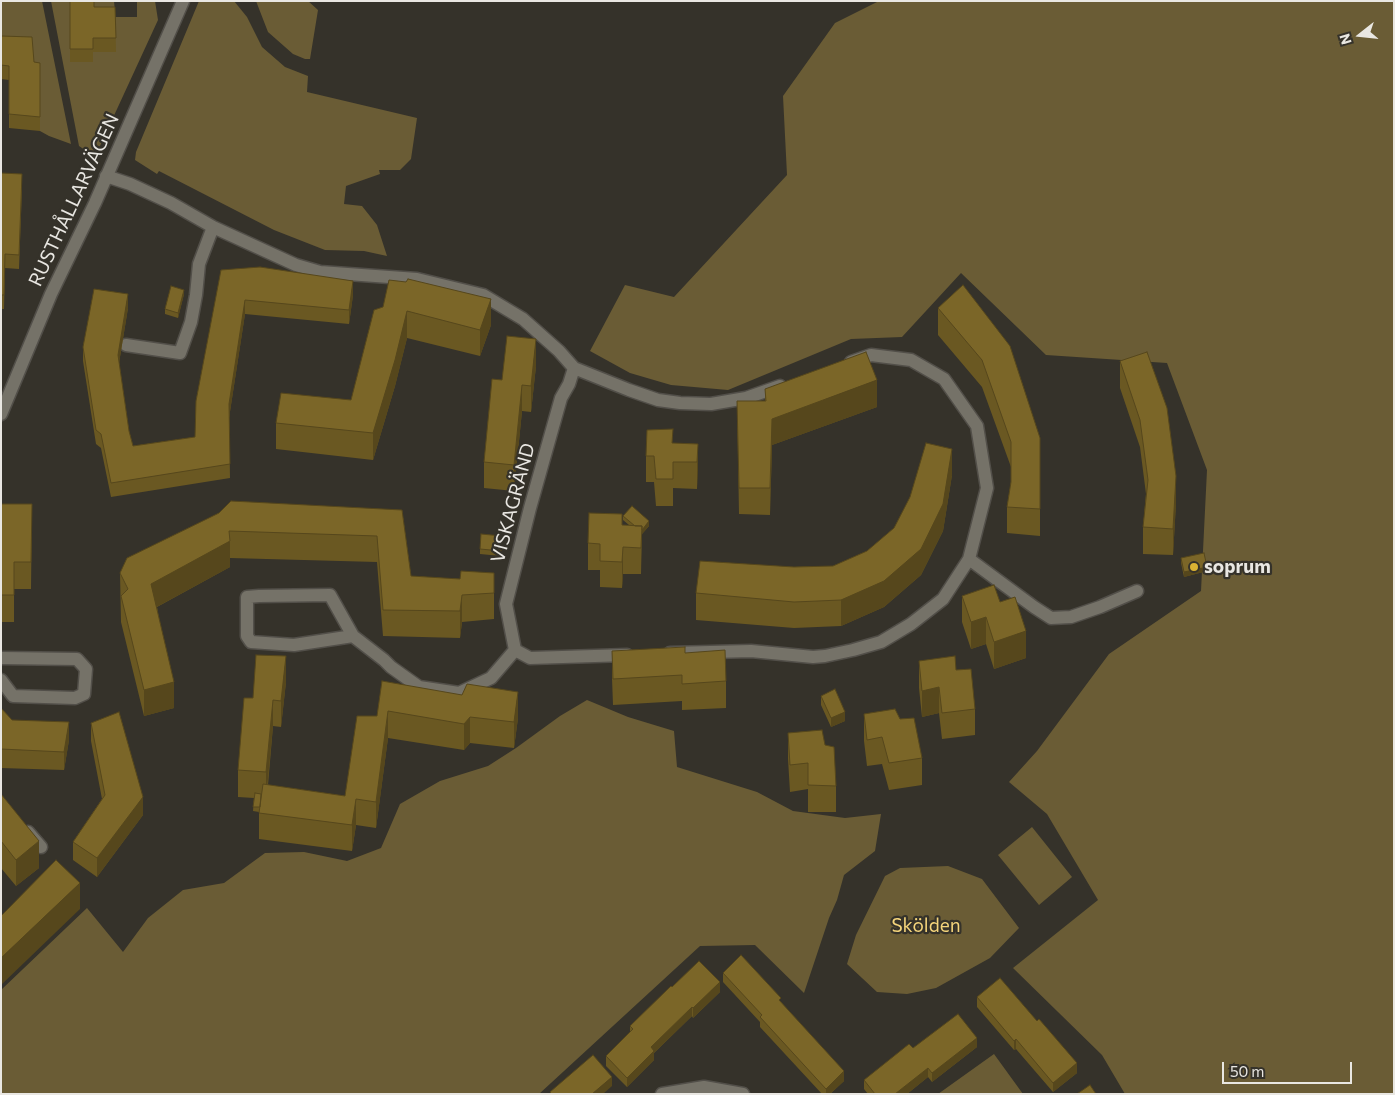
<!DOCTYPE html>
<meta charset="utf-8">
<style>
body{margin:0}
#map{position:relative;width:1395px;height:1095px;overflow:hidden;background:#35322a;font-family:Commissioner,sans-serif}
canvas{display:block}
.frame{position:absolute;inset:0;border:2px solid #e9e7e2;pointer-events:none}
.north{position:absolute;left:1335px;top:10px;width:50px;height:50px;-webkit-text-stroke:4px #35322a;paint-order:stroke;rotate:254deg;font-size:14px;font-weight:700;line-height:20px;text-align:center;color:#e9e7e2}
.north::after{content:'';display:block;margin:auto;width:18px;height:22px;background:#e9e7e2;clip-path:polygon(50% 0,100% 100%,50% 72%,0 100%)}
.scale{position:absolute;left:1222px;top:1062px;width:130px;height:22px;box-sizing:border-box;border:2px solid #e9e7e2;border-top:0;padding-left:6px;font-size:15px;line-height:18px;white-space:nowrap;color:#e9e7e2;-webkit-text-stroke:4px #35322a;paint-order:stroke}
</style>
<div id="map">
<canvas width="1395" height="1095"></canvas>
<div class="frame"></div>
<div class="north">N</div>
<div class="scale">50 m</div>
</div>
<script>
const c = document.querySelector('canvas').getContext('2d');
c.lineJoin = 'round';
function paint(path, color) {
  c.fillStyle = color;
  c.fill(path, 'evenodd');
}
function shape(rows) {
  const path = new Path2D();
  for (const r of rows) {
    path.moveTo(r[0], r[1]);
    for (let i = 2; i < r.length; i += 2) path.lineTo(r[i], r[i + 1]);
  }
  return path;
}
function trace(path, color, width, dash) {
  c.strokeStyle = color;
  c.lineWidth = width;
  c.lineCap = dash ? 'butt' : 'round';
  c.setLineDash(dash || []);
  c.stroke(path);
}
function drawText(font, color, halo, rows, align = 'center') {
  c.font = font + ' Commissioner,sans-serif';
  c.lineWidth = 4.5;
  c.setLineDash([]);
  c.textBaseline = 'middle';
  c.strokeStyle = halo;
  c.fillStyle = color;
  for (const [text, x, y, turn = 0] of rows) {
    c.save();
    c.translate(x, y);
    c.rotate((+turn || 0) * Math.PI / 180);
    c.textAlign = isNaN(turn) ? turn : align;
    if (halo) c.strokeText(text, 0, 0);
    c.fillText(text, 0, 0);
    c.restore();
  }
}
paint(shape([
 [1,1,42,1,71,144,49,136,40,131,1,50],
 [51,1,114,1,115,12,70,12,71,62,93,62,93,52,115,52,114,17,137,17,137,1,155,1,158,20,100,146,94,151,88,152,79,146],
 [199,1,234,1,247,17,262,47,285,67,308,76,307,92,417,118,411,159,400,170,379,170,380,174,346,186,344,204,362,206,377,225,387,256,364,251,325,250,274,230,159,171,157,174,135,160,136,152],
 [256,1,308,1,318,10,310,59,305,59,293,54,268,32],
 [879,1,1394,1,1394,1094,1125,1094,1102,1055,1013,968,1098,900,1047,814,1009,782,1037,751,1109,654,1201,591,1207,470,1167,363,1046,355,961,273,902,337,851,339,728,390,671,385,630,373,590,351,625,285,674,297,787,175,783,96,835,23],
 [587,700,628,717,674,731,677,767,757,792,793,811,845,818,881,814,875,851,844,875,837,900,829,918,804,993,755,945,700,946,539,1094,1,1094,1,990,87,908,123,952,148,918,183,890,224,883,265,853,304,852,347,861,381,848,400,804,440,781,488,766,516,748,560,716],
 [1032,827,1072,877,1039,905,998,855],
 [948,866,982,879,1019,928,990,958,936,988,907,994,877,992,847,964,856,935,885,876,900,868],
 [994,1054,1023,1094,938,1094]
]), '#6a5c35');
const street = shape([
 [106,176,130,184,171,203,213,227,296,265,320,272,417,279,483,295,523,319,559,351,574,368,629,390,658,400,680,403,711,404,746,398,780,386],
 [126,345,180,353,191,322,196,295,199,264,213,227],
 [1,414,51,294,95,203,183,1],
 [969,559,1034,607,1051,618,1071,617,1100,607,1137,591],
 [353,636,330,595,259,596,247,597,247,636,251,642,294,645,353,636,384,660,391,667,419,687,459,693,491,678,515,650,530,658,627,655],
 [515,650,506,604,530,508,561,398,569,384,574,368],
 [670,653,751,651,813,657,825,656,853,650,881,642,911,624,943,599,969,559,987,488,977,426,944,379,911,360,871,355,851,362],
 [1,658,77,659,86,669,84,694,75,698,13,696,1,680],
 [28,832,41,847],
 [662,1094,704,1087,743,1094]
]);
trace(street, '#524f49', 15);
trace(street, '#757268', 12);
paint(shape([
 [70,1,94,7,115,7,116,52,93,52,93,62,70,62],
 [1,36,34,62,40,63,40,131,9,128,9,80,1,79],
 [1,173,22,188,19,269,5,268,4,309,1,309],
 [221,270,353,295,349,324,245,314,229,418,230,478,111,497,101,448,96,444,83,361,83,347,128,308,119,363,129,431,133,446,195,437],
 [963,285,1040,438,1040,536,1007,533,1007,507,1011,482,1011,467,982,387,938,335,938,308],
 [184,294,178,318,165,314,165,309],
 [383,307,491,325,480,356,407,338,395,386,373,460,276,449,276,423,351,400],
 [1120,361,1176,503,1173,555,1143,554,1143,527,1146,494,1140,447,1120,388],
 [536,366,531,412,522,411,514,491,484,488,484,462,502,380],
 [765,389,877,407,772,445,770,515,739,514,737,401,765,401],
 [673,443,698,444,697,489,673,488,673,506,656,506,654,482,646,482,646,456],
 [952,475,943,531,921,575,884,607,841,626,794,628,696,620,696,593,794,567,833,566,867,551,894,528],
 [1,504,32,504,31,589,14,589,14,622,1,622],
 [402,510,411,576,460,579,494,573,494,619,462,622,460,638,383,636,377,562,230,558,230,567,157,607,174,708,144,716,121,622,120,573,219,513],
 [623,516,649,526,642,534,641,574,623,574,622,588,600,587,600,570,588,570,588,543,622,525,629,525,623,520],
 [502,541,501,556,480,554,480,549],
 [1181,558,1207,571,1184,577,1181,563],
 [962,596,1000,602,1026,658,994,669,986,644,971,649,962,622],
 [612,651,685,653,726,681,726,708,682,710,682,701,613,705,612,678],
 [919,661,956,670,975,709,975,735,942,739,939,713,922,717,919,688],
 [382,681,518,718,514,748,470,743,464,750,388,738,376,828,356,825,352,851,259,839,259,812,253,811,254,798,238,797,238,770,253,698,286,682,281,727,273,726,268,785,345,796,377,716],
 [821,696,845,721,831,727,821,705],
 [1,708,12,720,69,740,64,770,1,768],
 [864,714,922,758,922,785,889,790,882,764,867,766,864,741],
 [91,723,143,815,97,877,73,860,73,842,102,799,91,741],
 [788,733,836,786,836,812,808,812,808,789,790,792,788,759],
 [1,794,39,868,16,886,1,868],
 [723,973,781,1002,844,1081,830,1094,822,1094,760,1027,760,1022,723,982],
 [672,987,720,992,693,1018,692,1016,654,1053,654,1060,627,1087,606,1066,606,1056,630,1033,630,1026],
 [977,997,1037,1021,1077,1073,1053,1092,1016,1049,1014,1050,977,1007],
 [977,1047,932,1082,928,1077,907,1094,868,1094,864,1089,864,1080,913,1048]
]), '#6a5822');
paint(shape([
 [353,281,353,295,349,324,349,310],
 [184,290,184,294,178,318,178,313],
 [128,294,128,308,118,369,118,355],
 [491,299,491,325,480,356,480,330],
 [245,300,245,314,229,418,229,404],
 [407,311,407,338,395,386,373,460,373,433],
 [536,339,536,366,531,412,531,386],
 [877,380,877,407,772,445,770,515,772,419],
 [522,385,522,411,514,491,514,465],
 [698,444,698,471,697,489,697,462],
 [952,449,952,475,943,531,921,575,884,607,841,626,841,600],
 [1176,476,1176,503,1173,555,1173,529],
 [649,521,649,526,642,534,641,574,642,535,641,531],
 [230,541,230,567,151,610,151,584],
 [623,547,623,574,622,588,622,562],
 [1207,567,1207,571,1184,577,1184,572],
 [462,595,462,622,460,638,460,611],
 [986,617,986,644,971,649,971,622],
 [1026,631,1026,658,994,669,994,642],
 [286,656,286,682,281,727,281,701],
 [174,682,174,708,144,716,144,690],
 [939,687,939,713,922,717,922,691],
 [518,692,518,718,514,748,514,722],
 [273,700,273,726,266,799,266,772],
 [388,711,388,738,376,828,376,802],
 [845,712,845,721,831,727,831,718],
 [470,717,470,743,464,750,464,724],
 [69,722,69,740,64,770,64,752],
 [143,797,143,815,97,877,97,858],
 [356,799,356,825,352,851,352,825],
 [39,841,39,868,16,886,16,860],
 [80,883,80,909,1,985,1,958],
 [720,982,720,992,693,1018,693,1008],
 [692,1007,692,1016,654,1053,654,1060,627,1087,627,1078,651,1047],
 [977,1038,977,1047,932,1082,932,1073],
 [1016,1039,1016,1049,1014,1050,1014,1041],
 [1077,1063,1077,1073,1053,1092,1053,1083],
 [928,1068,928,1077,907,1094,895,1094],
 [844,1071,844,1081,830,1094,826,1094,826,1089],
 [612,1077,612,1086,603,1094,592,1094]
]), '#56471c');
const building = shape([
 [70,1,94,1,94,7,115,7,116,38,93,38,93,49,70,49,70,1],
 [1,36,32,37,34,62,40,63,40,117,9,114,9,66,1,65,1,36],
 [1,173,22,174,19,255,5,254,4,295,1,295,1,173],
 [260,267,353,281,349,310,245,300,229,404,230,464,111,483,101,434,96,430,83,347,94,289,128,294,118,355,129,431,133,446,195,437,196,401,221,270,260,267],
 [408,279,491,299,480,330,407,311,395,360,373,433,276,423,281,393,351,400,374,310,383,307,389,280,406,282,408,279],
 [963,285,1010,346,1040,438,1040,509,1007,507,1011,482,1011,442,982,360,938,308,963,285],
 [171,286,184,290,178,313,165,309,171,286],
 [507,336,536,339,531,386,522,385,514,465,484,462,492,379,502,380,507,336],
 [866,352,877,380,772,419,770,488,739,488,737,401,766,401,765,389,866,352],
 [1147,352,1167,408,1176,476,1173,529,1143,527,1148,480,1140,420,1120,361,1147,352],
 [673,429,672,443,698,444,697,462,673,462,673,479,656,479,654,456,646,456,647,430,673,429],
 [926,443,952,449,943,504,921,549,884,581,841,600,794,602,696,593,700,561,794,567,833,566,867,551,894,528,910,497,926,443],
 [231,501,402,510,411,576,460,579,461,571,494,573,494,593,462,595,460,611,383,610,377,536,229,531,230,541,151,584,174,682,144,690,121,596,128,589,120,573,127,558,219,513,231,501],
 [1,504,32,504,31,562,14,562,14,595,1,595,1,504],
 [632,506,649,521,642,530,642,526,635,526,623,516,632,506],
 [589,513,622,514,622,525,642,526,641,548,623,547,622,562,600,561,600,544,588,543,589,513],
 [481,534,502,536,501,551,480,549,481,534],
 [1204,553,1207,567,1184,572,1181,558,1204,553],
 [994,585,1000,602,1015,597,1026,631,994,642,986,617,971,622,962,596,994,585],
 [685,647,685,653,725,650,726,681,682,684,682,675,613,679,612,651,685,647],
 [256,655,286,656,281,701,273,700,266,772,238,770,244,698,253,698,256,655],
 [955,656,956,670,971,669,975,709,942,713,939,687,922,691,919,661,955,656],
 [382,681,462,695,467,684,518,692,514,722,470,717,464,724,388,711,376,802,356,799,352,825,259,813,263,784,345,796,357,716,377,716,382,681],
 [835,689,845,712,831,718,821,696,835,689],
 [1,708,12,720,69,722,64,752,1,749,1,708],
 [895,709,900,719,914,718,922,758,889,763,882,737,867,740,864,714,895,709],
 [119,712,143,797,97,858,73,842,105,795,91,723,119,712],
 [822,730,825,745,834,747,836,786,808,785,808,763,790,765,788,733,822,730],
 [255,793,261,794,260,807,253,807,255,793],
 [1,794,39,841,16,860,1,841,1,794],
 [56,860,80,883,1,958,1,916,56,860],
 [741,955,781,998,779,1000,844,1071,826,1089,760,1017,762,1015,723,973,741,955],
 [699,961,720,982,693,1008,692,1007,651,1047,654,1051,627,1078,606,1056,633,1029,630,1026,671,986,672,987,699,961],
 [1000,978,1037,1021,1039,1019,1077,1063,1053,1083,1016,1039,1014,1041,977,997,1000,978],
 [958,1014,977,1038,932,1073,928,1068,895,1094,875,1094,864,1080,909,1044,913,1048,958,1014],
 [593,1055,612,1077,592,1094,552,1094,550,1092,593,1055],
 [1090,1085,1096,1094,1077,1094,1090,1085]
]);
paint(building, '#7b6628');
trace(building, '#56471c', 1);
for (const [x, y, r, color] of [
 [1194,567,5,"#dbb333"]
]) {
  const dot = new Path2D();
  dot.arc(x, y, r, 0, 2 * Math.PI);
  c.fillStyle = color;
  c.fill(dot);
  trace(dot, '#35322a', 2);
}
drawText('19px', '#e9e7e2', '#35322a', [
 ["RUSTHÅLLARVÄGEN",74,200,-65],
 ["VISKAGRÄND",513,503,-75]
]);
drawText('bold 19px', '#e9e7e2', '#35322a', [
 ["soprum",1204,567]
], 'left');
drawText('19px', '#f4d47b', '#35322a', [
 ["Skölden",926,926]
]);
</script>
